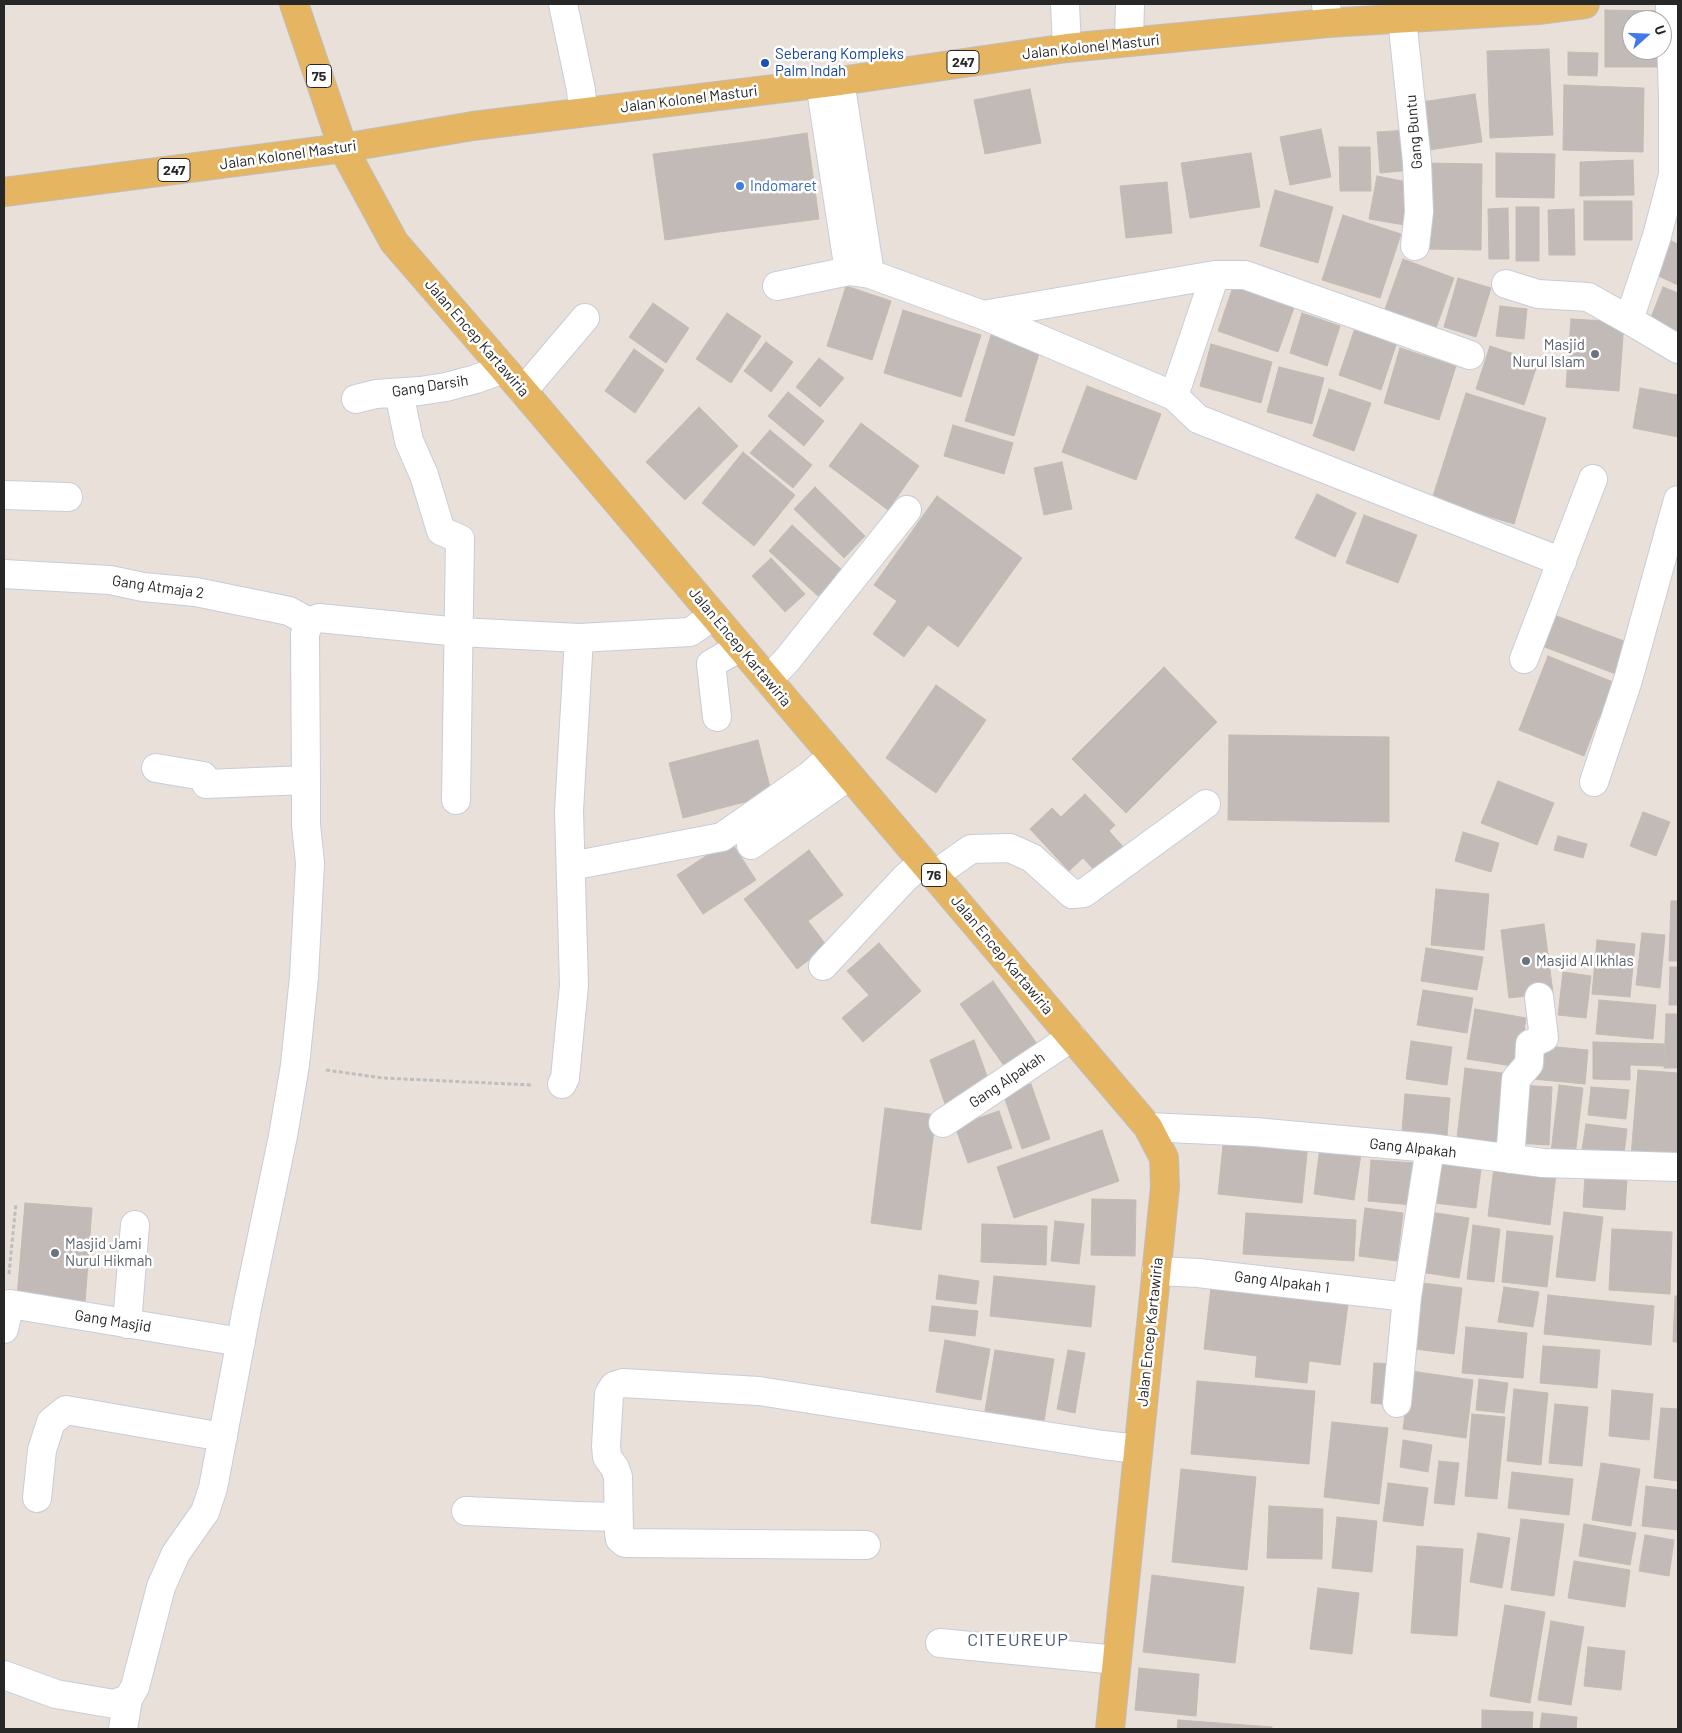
<!DOCTYPE html>
<style>
body{margin:0}
#map{position:relative;width:1682px;height:1733px;overflow:hidden;background:#e8e0d9;font-family:Barlow,sans-serif}
canvas{display:block}
.frame{position:absolute;inset:0;border:5px solid #272727;pointer-events:none}
.north{position:absolute;left:1622px;top:10px;width:50px;height:50px;box-sizing:border-box;background:#fff;border:1px solid #a9a9a9;border-radius:50%;rotate:70deg;font-size:14px;font-weight:700;line-height:20px;text-align:center;color:#272727}
.north::after{content:'';display:block;margin:auto;width:18px;height:22px;background:#4378eb;clip-path:polygon(50% 0,100% 100%,50% 72%,0 100%)}
</style>
<div id="map">
<canvas width="1682" height="1733"></canvas>
<div class="frame"></div>
<div class="north">U</div>
</div>
<script>
const c = document.querySelector('canvas').getContext('2d');
c.lineJoin = 'round';
function paint(path, color) {
  c.fillStyle = color;
  c.fill(path, 'evenodd');
}
function shape(rows) {
  const path = new Path2D();
  for (const r of rows) {
    path.moveTo(r[0], r[1]);
    for (let i = 2; i < r.length; i += 2) path.lineTo(r[i], r[i + 1]);
  }
  return path;
}
function trace(path, color, width, dash) {
  c.strokeStyle = color;
  c.lineWidth = width;
  c.lineCap = dash ? 'butt' : 'round';
  c.setLineDash(dash || []);
  c.stroke(path);
}
function drawText(font, color, halo, rows, align = 'center') {
  c.font = font + ' Barlow,sans-serif';
  c.lineWidth = 5;
  c.setLineDash([]);
  c.textBaseline = 'middle';
  c.strokeStyle = halo;
  c.fillStyle = color;
  for (const [text, x, y, turn = 0] of rows) {
    c.save();
    c.translate(x, y);
    c.rotate((+turn || 0) * Math.PI / 180);
    c.textAlign = isNaN(turn) ? turn : align;
    if (halo) c.strokeText(text, 0, 0);
    c.fillText(text, 0, 0);
    c.restore();
  }
}
const building = shape([
 [1605,10,1663,11,1663,67,1605,67,1605,10],
 [1632,20,1662,20,1662,50,1632,50,1632,20],
 [1549,49,1553,135,1490,138,1487,51,1549,49],
 [1568,52,1598,53,1597,76,1568,75,1568,52],
 [1564,85,1644,88,1643,152,1563,150,1564,85],
 [1030,89,1041,143,985,154,974,100,1030,89],
 [1475,94,1482,142,1423,151,1415,103,1475,94],
 [1321,129,1331,177,1290,185,1280,137,1321,129],
 [1411,130,1413,170,1380,173,1377,132,1411,130],
 [807,133,819,219,773,225,761,140,807,133],
 [761,140,773,225,719,232,707,147,761,140],
 [707,147,719,232,665,240,653,154,707,147],
 [1339,147,1370,147,1371,191,1340,191,1339,147],
 [1251,153,1260,207,1190,218,1181,163,1251,153],
 [1496,153,1555,154,1554,198,1496,197,1496,153],
 [1633,160,1634,195,1580,196,1580,162,1633,160],
 [1425,163,1482,164,1481,250,1425,249,1425,163],
 [1377,176,1412,183,1405,225,1369,219,1377,176],
 [1167,182,1172,233,1126,238,1120,186,1167,182],
 [1275,190,1333,207,1318,263,1260,246,1275,190],
 [1584,201,1632,201,1632,240,1584,240,1584,201],
 [1516,207,1539,207,1539,261,1516,261,1516,207],
 [1508,208,1509,259,1489,259,1488,209,1508,208],
 [1574,209,1575,255,1549,255,1548,210,1574,209],
 [1343,215,1401,234,1380,298,1322,280,1343,215],
 [1667,239,1678,244,1678,285,1652,273,1667,239],
 [1403,259,1454,278,1436,328,1385,309,1403,259],
 [1458,278,1491,288,1476,337,1444,327,1458,278],
 [1234,284,1295,305,1278,352,1218,331,1234,284],
 [846,286,891,301,872,360,827,346,846,286],
 [1663,287,1678,293,1678,331,1650,320,1663,287],
 [653,303,689,328,666,363,629,337,653,303],
 [1500,306,1527,309,1524,339,1496,336,1500,306],
 [903,310,981,335,961,397,884,373,903,310],
 [727,313,761,336,731,383,696,359,727,313],
 [1302,313,1340,326,1327,366,1290,353,1302,313],
 [1571,319,1624,322,1619,391,1566,387,1571,319],
 [1355,328,1397,342,1381,390,1339,375,1355,328],
 [991,335,1040,350,1014,436,965,421,991,335],
 [766,342,793,362,771,392,744,371,766,342],
 [1211,344,1272,362,1261,403,1200,386,1211,344],
 [1490,346,1538,362,1524,405,1476,389,1490,346],
 [1400,348,1456,366,1439,420,1384,403,1400,348],
 [634,349,664,370,635,413,605,391,634,349],
 [819,358,844,378,820,407,796,387,819,358],
 [1279,367,1324,378,1312,424,1267,412,1279,367],
 [1087,386,1161,414,1136,480,1062,452,1087,386],
 [1640,388,1678,395,1678,437,1633,428,1640,388],
 [1329,389,1371,403,1354,451,1313,436,1329,389],
 [788,392,824,421,804,446,768,416,788,392],
 [1466,393,1546,418,1514,524,1432,499,1466,393],
 [699,407,738,446,685,500,646,462,699,407],
 [861,423,919,466,888,510,829,466,861,423],
 [953,425,1013,443,1004,474,944,456,953,425],
 [770,430,812,465,793,488,750,453,770,430],
 [743,452,795,495,754,546,702,503,743,452],
 [1062,462,1072,509,1044,515,1034,468,1062,462],
 [815,487,865,536,844,558,794,509,815,487],
 [1317,494,1356,513,1335,557,1295,538,1317,494],
 [937,496,1022,558,958,647,928,625,904,657,873,634,897,601,874,585,937,496],
 [1364,515,1417,535,1398,583,1346,563,1364,515],
 [792,525,842,570,818,596,769,551,792,525],
 [771,558,805,594,785,612,752,576,771,558],
 [1554,615,1632,644,1621,676,1542,646,1554,615],
 [1548,656,1613,682,1607,696,1620,701,1612,722,1599,717,1584,756,1519,730,1548,656],
 [1164,667,1217,722,1126,813,1072,759,1164,667],
 [936,685,986,720,936,793,886,758,936,685],
 [1229,735,1389,737,1389,822,1228,820,1229,735],
 [758,740,772,795,683,818,669,763,758,740],
 [1498,781,1554,803,1537,845,1481,823,1498,781],
 [1085,794,1115,825,1109,831,1126,850,1099,875,1083,858,1069,871,1030,829,1052,808,1061,817,1085,794],
 [1643,812,1670,822,1656,856,1630,846,1643,812],
 [1463,832,1499,843,1491,872,1455,861,1463,832],
 [1558,836,1587,844,1583,858,1554,850,1558,836],
 [730,840,756,880,703,914,677,875,730,840],
 [809,850,843,895,808,921,827,946,797,969,744,899,809,850],
 [1436,889,1489,894,1484,950,1431,945,1436,889],
 [1671,901,1678,901,1678,961,1669,961,1671,901],
 [1544,924,1553,993,1509,998,1501,930,1544,924],
 [1642,933,1665,935,1660,988,1636,985,1642,933],
 [1597,940,1635,944,1630,997,1592,994,1597,940],
 [879,943,921,991,863,1042,842,1018,869,995,847,971,879,943],
 [1426,948,1483,957,1477,990,1421,981,1426,948],
 [1670,967,1678,967,1678,1005,1669,1005,1670,967],
 [1563,972,1591,976,1586,1018,1558,1015,1563,972],
 [993,981,1042,1051,1010,1074,960,1004,993,981],
 [1423,990,1473,998,1467,1033,1417,1025,1423,990],
 [1599,1000,1656,1005,1653,1039,1596,1034,1599,1000],
 [1475,1009,1526,1018,1519,1067,1467,1059,1475,1009],
 [1666,1014,1678,1014,1678,1068,1664,1068,1666,1014],
 [974,1040,988,1079,945,1104,930,1060,974,1040],
 [1411,1041,1452,1047,1447,1085,1406,1079,1411,1041],
 [1593,1042,1664,1044,1664,1066,1630,1065,1630,1080,1593,1079,1593,1042],
 [1536,1045,1588,1050,1585,1084,1533,1079,1536,1045],
 [1465,1068,1509,1074,1501,1144,1457,1138,1465,1068],
 [1638,1070,1678,1073,1678,1129,1676,1161,1631,1157,1638,1070],
 [1031,1084,1050,1139,1022,1149,1003,1093,1031,1084],
 [1518,1085,1552,1087,1549,1145,1515,1143,1518,1085],
 [1559,1085,1583,1088,1575,1156,1551,1152,1559,1085],
 [1591,1087,1629,1090,1626,1119,1588,1115,1591,1087],
 [1405,1094,1450,1098,1447,1136,1402,1131,1405,1094],
 [885,1108,936,1115,921,1230,871,1223,885,1108],
 [999,1111,1012,1148,968,1163,955,1126,999,1111],
 [1586,1124,1627,1129,1624,1154,1582,1150,1586,1124],
 [1102,1130,1119,1181,1014,1218,997,1167,1102,1130],
 [1224,1136,1308,1144,1302,1203,1218,1194,1224,1136],
 [1320,1147,1361,1154,1354,1200,1314,1194,1320,1147],
 [1439,1155,1482,1161,1476,1208,1434,1203,1439,1155],
 [1371,1160,1415,1163,1412,1205,1368,1201,1371,1160],
 [1494,1167,1556,1174,1550,1225,1488,1216,1494,1167],
 [1585,1176,1627,1179,1625,1210,1583,1207,1585,1176],
 [1092,1199,1136,1200,1135,1256,1091,1255,1092,1199],
 [25,1203,92,1208,85,1303,17,1297,25,1203],
 [1365,1208,1403,1213,1397,1261,1359,1256,1365,1208],
 [1430,1212,1469,1218,1459,1278,1420,1272,1430,1212],
 [1564,1212,1603,1217,1595,1281,1556,1277,1564,1212],
 [1246,1213,1356,1220,1354,1261,1243,1254,1246,1213],
 [1055,1221,1084,1224,1079,1264,1051,1261,1055,1221],
 [982,1224,1047,1226,1046,1265,981,1262,982,1224],
 [1473,1225,1500,1229,1494,1282,1467,1279,1473,1225],
 [1612,1229,1672,1232,1670,1294,1609,1290,1612,1229],
 [1507,1231,1553,1236,1547,1287,1502,1282,1507,1231],
 [939,1275,979,1281,976,1304,936,1299,939,1275],
 [994,1276,1095,1286,1091,1327,990,1316,994,1276],
 [1423,1283,1462,1288,1454,1354,1415,1349,1423,1283],
 [1211,1287,1348,1304,1340,1365,1309,1361,1307,1383,1255,1377,1257,1356,1204,1349,1211,1287],
 [1504,1287,1539,1292,1533,1327,1498,1322,1504,1287],
 [1548,1295,1654,1306,1651,1345,1544,1334,1548,1295],
 [1675,1296,1678,1296,1678,1342,1673,1342,1675,1296],
 [932,1306,978,1311,975,1336,929,1331,932,1306],
 [1466,1327,1527,1333,1523,1378,1462,1373,1466,1327],
 [945,1340,990,1349,981,1400,936,1392,945,1340],
 [1543,1346,1600,1350,1597,1388,1540,1383,1543,1346],
 [995,1350,1054,1359,1044,1421,985,1411,995,1350],
 [1068,1350,1085,1353,1075,1413,1057,1409,1068,1350],
 [1374,1363,1395,1364,1392,1405,1371,1403,1374,1363],
 [1411,1371,1473,1380,1466,1438,1403,1429,1411,1371],
 [1479,1379,1508,1383,1504,1413,1476,1410,1479,1379],
 [1197,1381,1315,1391,1309,1464,1191,1454,1197,1381],
 [1514,1389,1548,1393,1541,1465,1507,1461,1514,1389],
 [1612,1390,1653,1394,1649,1440,1609,1436,1612,1390],
 [1555,1404,1588,1407,1582,1466,1549,1463,1555,1404],
 [1661,1408,1678,1409,1678,1481,1654,1478,1661,1408],
 [1472,1414,1505,1417,1497,1499,1465,1496,1472,1414],
 [1332,1422,1388,1428,1379,1504,1324,1497,1332,1422],
 [1403,1440,1432,1445,1428,1472,1400,1467,1403,1440],
 [1439,1461,1459,1463,1454,1505,1434,1503,1439,1461],
 [1601,1463,1640,1469,1631,1526,1592,1520,1601,1463],
 [1181,1469,1256,1477,1247,1570,1172,1562,1181,1469],
 [1512,1472,1573,1479,1569,1515,1508,1508,1512,1472],
 [1388,1483,1428,1488,1423,1526,1383,1521,1388,1483],
 [1646,1486,1678,1490,1678,1530,1642,1526,1646,1486],
 [1269,1506,1323,1509,1322,1559,1267,1558,1269,1506],
 [1337,1517,1377,1521,1372,1572,1332,1568,1337,1517],
 [1521,1519,1564,1524,1554,1596,1511,1590,1521,1519],
 [1584,1524,1636,1533,1630,1565,1579,1556,1584,1524],
 [1478,1533,1510,1538,1502,1588,1470,1582,1478,1533],
 [1645,1535,1674,1540,1669,1576,1639,1571,1645,1535],
 [1417,1546,1463,1549,1457,1636,1411,1633,1417,1546],
 [1574,1561,1630,1570,1625,1607,1568,1598,1574,1561],
 [1152,1575,1244,1587,1235,1663,1143,1652,1152,1575],
 [1318,1588,1359,1593,1352,1654,1310,1649,1318,1588],
 [1505,1605,1545,1612,1530,1703,1490,1696,1505,1605],
 [1551,1621,1584,1627,1571,1705,1538,1700,1551,1621],
 [1588,1647,1625,1651,1621,1690,1584,1686,1588,1647],
 [1139,1668,1199,1674,1196,1716,1135,1710,1139,1668],
 [1482,1710,1533,1712,1532,1729,1482,1729,1482,1710],
 [1542,1713,1577,1717,1576,1729,1540,1729,1542,1713],
 [1178,1720,1272,1727,1272,1729,1177,1729,1178,1720]
]);
paint(building, '#c1bab6');
trace(building, '#c3bbb3', 1);
const minor = shape([
 [563,4,581,90,583,112],
 [1065,4,1067,48],
 [1326,4,1328,23],
 [1402,18,1417,162,1419,212,1415,246],
 [1129,42,1130,4],
 [840,81,870,274],
 [820,83,849,271],
 [1506,284,1538,294,1588,297,1629,320,1657,236,1673,175,1673,97,1670,4],
 [777,286,849,271,870,274,983,315,1174,396,1198,419,1562,562],
 [983,315,1215,275,1245,275,1470,355],
 [1629,320,1678,349],
 [523,391,585,318],
 [399,393,409,441,424,475,441,531,460,539,456,800],
 [1174,396,1215,275],
 [356,399,376,394,420,391,446,387,476,379,503,369],
 [4,495,68,497],
 [4,574,110,580,143,587,196,592,289,611,309,622],
 [1524,659,1593,479],
 [768,680,787,660,907,510],
 [717,717,711,664,740,647],
 [156,768,203,776,206,784,306,780],
 [1594,782,1628,680,1678,500],
 [751,845,849,776],
 [571,866,722,837,809,776,832,756],
 [934,875,971,849,1010,848,1032,858,1072,894,1084,893,1206,804],
 [823,966,905,878,923,862],
 [562,1084,565,1078,574,985,569,811,579,638],
 [943,1123,1072,1037],
 [1148,1127,1255,1132,1430,1148,1543,1163,1678,1167],
 [1510,1159,1516,1079,1529,1064,1530,1044,1544,1038,1539,997],
 [1156,1271,1198,1273,1407,1297],
 [127,1324,135,1225],
 [4,1329,10,1304,241,1342],
 [1397,1403,1407,1297,1430,1148],
 [37,1498,42,1450,51,1422,66,1410,223,1437],
 [466,1511,577,1516,618,1517],
 [866,1545,625,1543,620,1539,619,1533,618,1477,615,1468,607,1457,606,1446,609,1394,614,1386,623,1383,759,1391,1103,1445,1138,1449],
 [940,1643,1117,1660],
 [4,1675,56,1694,114,1704,128,1699],
 [123,1729,128,1699,135,1687,161,1587,176,1553,205,1512,213,1488,247,1308,283,1136,295,1065,304,977,310,863,306,825,306,780,305,634,309,622,319,618,459,632,579,638,690,632,713,616]
]);
const major = shape([
 [294,4,343,148,394,242,523,391,1148,1127,1164,1158,1165,1187,1110,1729],
 [4,192,343,148,473,126,840,81,1067,48,1328,23,1538,10,1585,4]
]);
trace(minor, '#c7cdd8', 30);
trace(major, '#bebebe', 30);
trace(shape([
 [326,1070,383,1078,532,1085],
 [9,1274,16,1203]
]), '#bebebe', 3, [4, 2.5]);
trace(minor, '#fff', 28);
trace(major, '#e5b561', 28);
for (const [x, y, r, color] of [
 [765,63,5,"#1a4fb4"],
 [740,186,5,"#3f7fe0"],
 [1595,354,5,"#6b7280"],
 [1526,961,5,"#6b7280"],
 [55,1253,5,"#6b7280"]
]) {
  const dot = new Path2D();
  dot.arc(x, y, r, 0, 2 * Math.PI);
  c.fillStyle = color;
  c.fill(dot);
  trace(dot, '#fff', 2);
}
for (const [x, y, w] of [
 [963,62,32],
 [319,76,25],
 [174,170,32],
 [934,875,25]
]) {
  const box = new Path2D();
  box.roundRect(x - w / 2, y - 11.5, w, 23, 4);
  c.fillStyle = '#fff';
  c.fill(box);
  trace(box, '#272727', 1);
}
drawText('bold 14px', '#272727', null, [
 ["247",963,62],
 ["75",319,76],
 ["247",174,170],
 ["76",934,875]
]);
drawText('15px', '#272727', '#fff', [
 ["Jalan Kolonel Masturi",1091,47,-6],
 ["Jalan Kolonel Masturi",689,99,-7],
 ["Gang Buntu",1414,132,-95],
 ["Jalan Kolonel Masturi",288,155,-8],
 ["Jalan Encep Kartawiria",477,338,49],
 ["Gang Darsih",430,386,-9],
 ["Gang Atmaja 2",158,587,8],
 ["Jalan Encep Kartawiria",740,647,50],
 ["Jalan Encep Kartawiria",1002,955,50],
 ["Gang Alpakah",1007,1080,-34],
 ["Gang Alpakah",1413,1148,6],
 ["Gang Alpakah 1",1282,1282,7],
 ["Gang Masjid",113,1321,9],
 ["Jalan Encep Kartawiria",1150,1332,-84]
]);
drawText('15px', '#164399', '#fff', [
 ["Seberang Kompleks",775,54],
 ["Palm Indah",775,71]
], 'left');
drawText('15px', '#366cbe', '#fff', [
 ["Indomaret",750,186]
], 'left');
drawText('15px', '#5b616d', '#fff', [
 ["Masjid",1585,345,"right"],
 ["Nurul Islam",1585,362,"right"],
 ["Masjid Al Ikhlas",1536,961],
 ["Masjid Jami",65,1244],
 ["Nurul Hikmah",65,1261]
], 'left');
c.letterSpacing = '1px';
drawText('18px', '#4b5773', '#fff', [
 ["CITEUREUP",1018,1640]
]);
c.letterSpacing = '0px';
</script>
